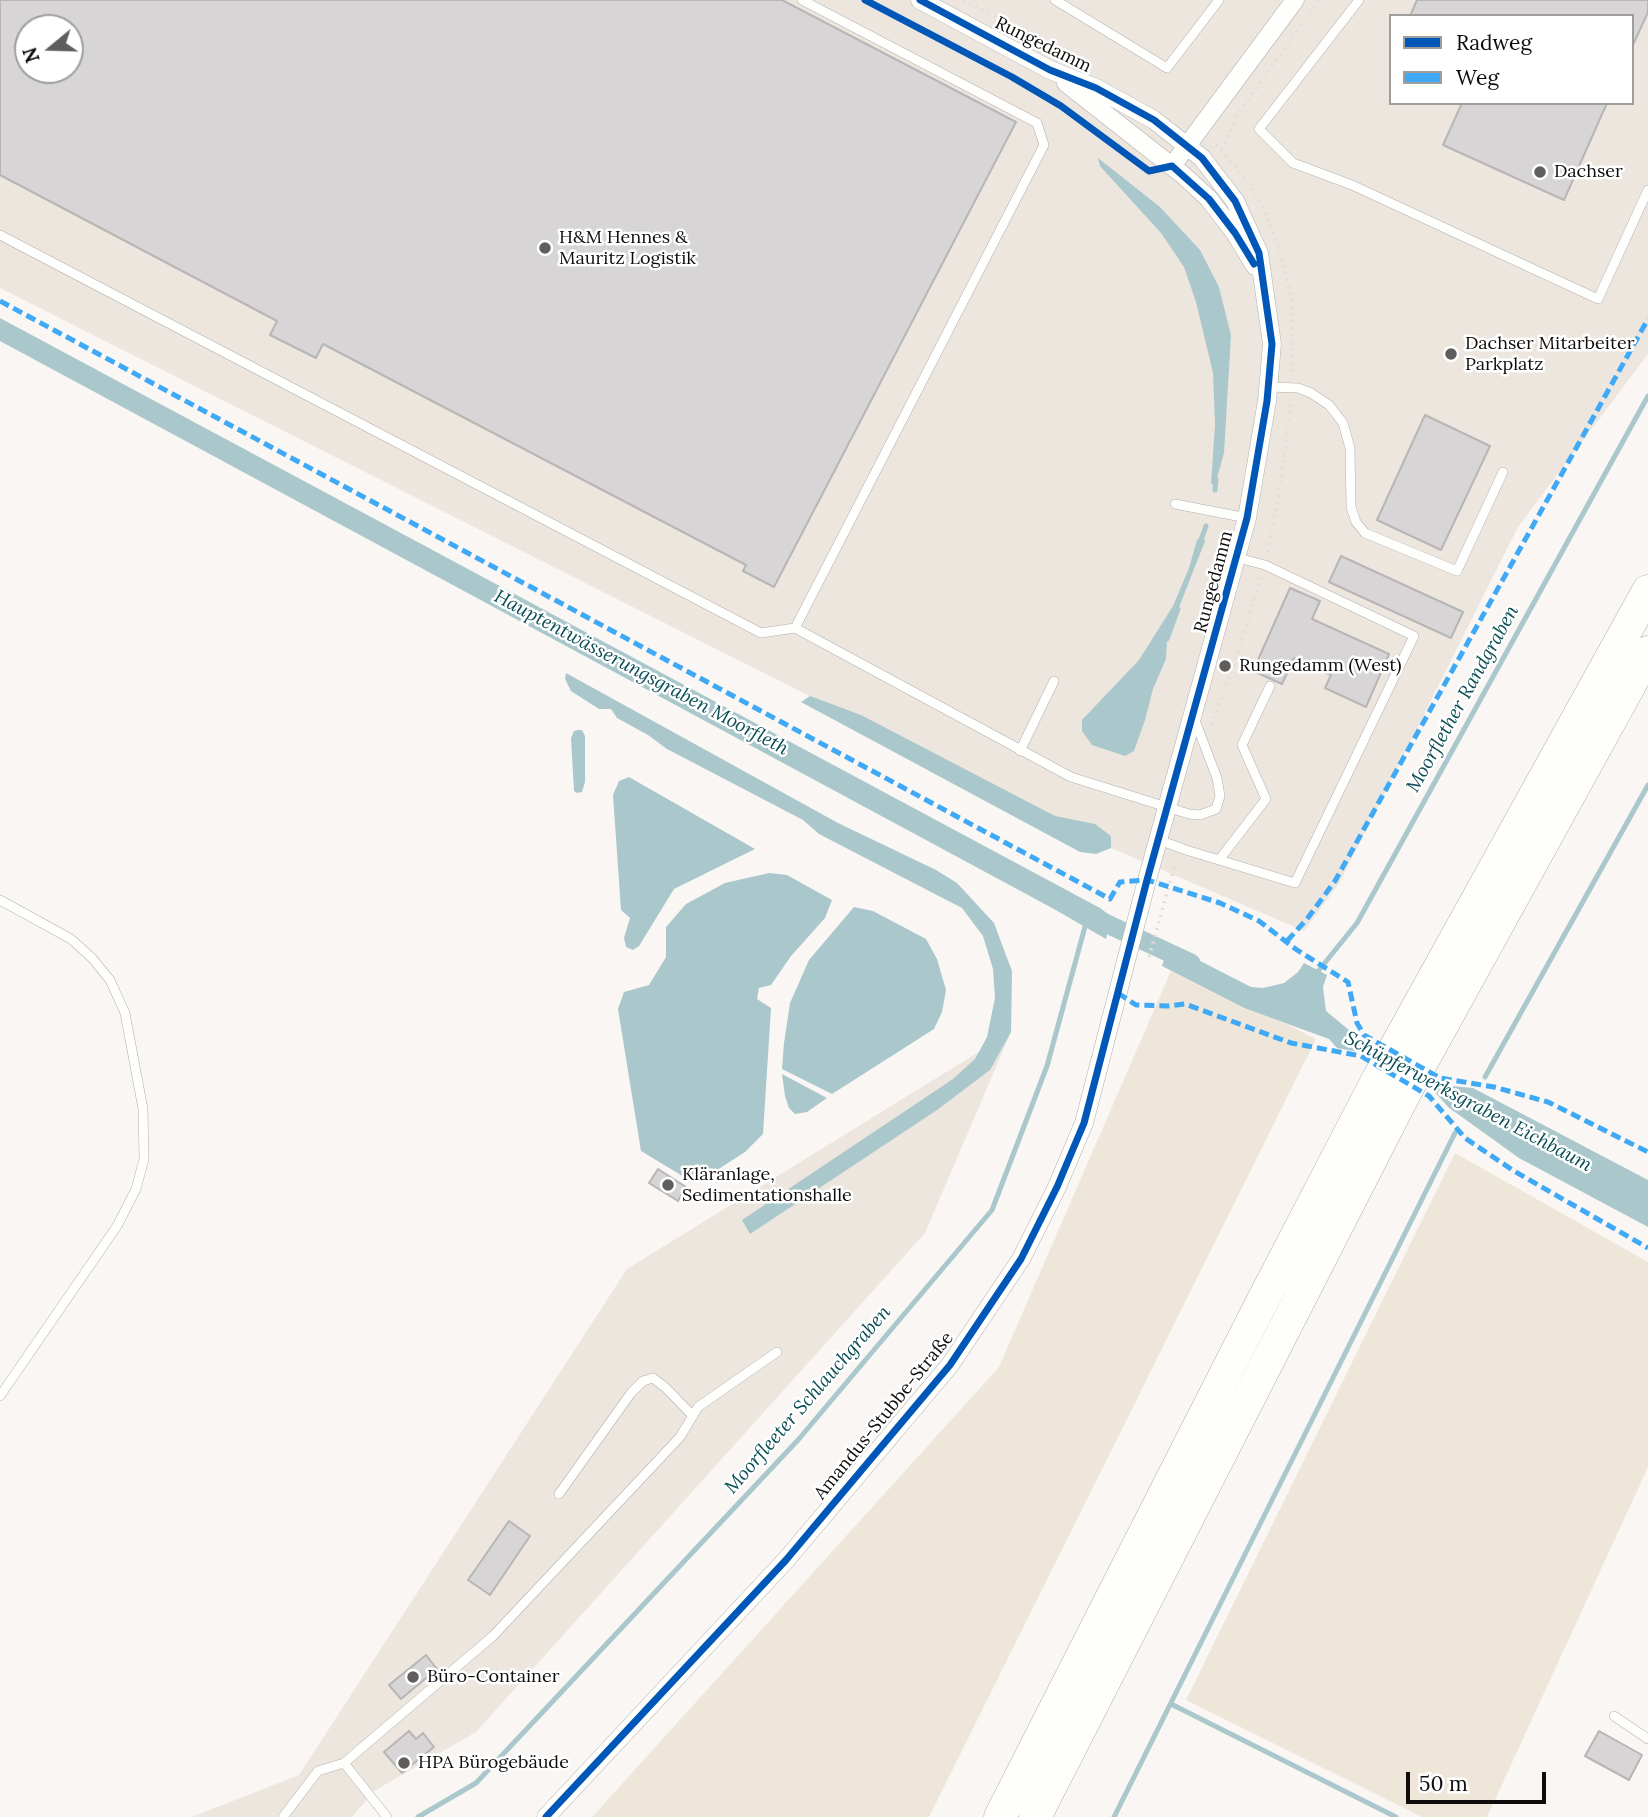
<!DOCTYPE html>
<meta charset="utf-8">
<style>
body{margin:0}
#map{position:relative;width:1648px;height:1817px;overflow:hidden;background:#f9f6f3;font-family:Lora,serif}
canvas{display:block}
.legend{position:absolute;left:1389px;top:14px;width:245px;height:91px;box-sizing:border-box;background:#fff;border:2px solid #9f9e9d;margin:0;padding:9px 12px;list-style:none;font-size:21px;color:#0e0c0a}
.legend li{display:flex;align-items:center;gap:14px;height:35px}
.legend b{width:35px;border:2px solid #9f9e9d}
.north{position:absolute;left:14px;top:14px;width:70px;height:70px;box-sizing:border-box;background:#fff;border:2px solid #9f9e9d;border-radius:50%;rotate:251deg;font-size:19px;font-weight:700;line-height:28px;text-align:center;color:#0e0c0a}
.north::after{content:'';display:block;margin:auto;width:24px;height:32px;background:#605e5c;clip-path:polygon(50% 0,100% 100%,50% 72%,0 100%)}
.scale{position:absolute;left:1406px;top:1772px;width:140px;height:32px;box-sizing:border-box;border:4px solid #0e0c0a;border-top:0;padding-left:9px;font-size:21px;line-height:24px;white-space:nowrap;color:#0e0c0a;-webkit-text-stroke:5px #fff;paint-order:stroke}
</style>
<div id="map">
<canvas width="1648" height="1817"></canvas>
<ul class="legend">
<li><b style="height:9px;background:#0057b8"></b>Radweg</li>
<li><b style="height:9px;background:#3fa9f5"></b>Weg</li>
</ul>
<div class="north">N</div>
<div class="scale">50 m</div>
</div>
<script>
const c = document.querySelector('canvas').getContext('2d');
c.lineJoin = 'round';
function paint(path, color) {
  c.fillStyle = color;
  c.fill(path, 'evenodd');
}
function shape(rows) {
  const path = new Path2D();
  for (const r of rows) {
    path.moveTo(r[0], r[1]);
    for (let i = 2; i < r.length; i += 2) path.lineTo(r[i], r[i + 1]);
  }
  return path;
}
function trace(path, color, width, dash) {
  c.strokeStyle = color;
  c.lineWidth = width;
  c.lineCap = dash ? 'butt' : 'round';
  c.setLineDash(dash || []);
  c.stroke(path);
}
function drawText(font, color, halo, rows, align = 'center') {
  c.font = font + ' Lora,serif';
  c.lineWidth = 5;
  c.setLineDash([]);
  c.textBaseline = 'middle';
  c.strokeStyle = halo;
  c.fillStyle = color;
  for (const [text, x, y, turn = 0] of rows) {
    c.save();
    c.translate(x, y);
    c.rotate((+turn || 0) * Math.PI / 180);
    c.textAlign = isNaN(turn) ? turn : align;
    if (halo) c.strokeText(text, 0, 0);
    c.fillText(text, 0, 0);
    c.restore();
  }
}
paint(shape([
 [0,0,1648,0,1648,354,1518,527,1340,882,1304,931,1111,848,0,288],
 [1391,16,1632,16,1632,103,1391,103],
 [28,28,70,28,70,70,28,70],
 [1011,1032,925,1233,476,1732,374,1791,352,1817,192,1817,299,1775,627,1269]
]), '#ede6de');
paint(shape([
 [1171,971,1243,1008,1284,1023,1316,1039,929,1817,592,1817,999,1367],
 [1455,1153,1648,1262,1648,1467,1487,1817,1422,1817,1186,1700]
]), '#efe6da');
paint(shape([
 [1098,158,1160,207,1200,250,1219,287,1231,335,1224,453,1215,485,1211,484,1215,425,1213,373,1196,302,1184,267,1161,233,1100,166],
 [0,318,1100,908,1112,917,1106,939,1054,909,0,341],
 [1203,535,1205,541,1167,638,1166,659,1153,689,1145,720,1134,751,1125,756,1092,745,1082,731,1082,720,1139,660,1173,606,1189,568,1197,540],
 [566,673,838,823,936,870,957,883,994,923,1012,971,1011,1032,990,1070,937,1110,750,1234,742,1220,953,1079,975,1059,987,1037,995,998,993,969,983,936,962,908,819,834,803,820,667,749,648,735,617,718,611,709,599,709,571,691,565,679],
 [810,696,861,715,1055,816,1095,824,1111,836,1111,848,1096,854,1080,852,801,702],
 [578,730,582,730,585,736,585,782,582,792,577,793,574,791,571,738,574,731],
 [629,777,755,849,674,889,639,946,633,950,626,947,624,938,630,918,621,910,613,795,619,781],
 [769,873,787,875,832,900,825,918,791,956,771,985,759,988,757,999,771,1008,763,1134,745,1152,700,1181,689,1180,641,1151,618,1009,624,992,649,985,666,957,666,927,686,904,725,883],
 [854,907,873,911,926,939,937,959,946,990,942,1012,934,1029,832,1094,782,1069,784,1043,790,1003,809,960],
 [1169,945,1251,987,1263,988,1284,983,1298,972,1304,963,1327,975,1323,987,1326,1011,1367,1045,1441,1085,1473,1088,1648,1180,1648,1227,1519,1158,1448,1107,1435,1092,1364,1053,1337,1048,1329,1039,1244,1008,1162,966],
 [782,1074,827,1098,807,1112,795,1114,789,1108,785,1096]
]), '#aac8cb');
paint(shape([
 [1370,1043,1437,1078,1429,1092,1362,1056]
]), '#f9f6f3');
trace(shape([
 [1215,490,1216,479],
 [1201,540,1206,526],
 [1167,639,1178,609],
 [1315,975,1357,923,1648,396],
 [1485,1077,1648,785],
 [1171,1704,1396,1817],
 [418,1817,476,1783,798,1440,992,1210,1047,1066,1086,923],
 [1114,1817,1455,1133]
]), '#aac8cb', 5);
trace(shape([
 [1088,915,1191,963]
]), '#aac8cb', 19);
const building = shape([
 [0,0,782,0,1016,122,774,587,743,571,746,565,323,344,316,358,270,335,277,321,0,175,0,0],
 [28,28,70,28,70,70,28,70,28,28],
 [1417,0,1648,0,1648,12,1632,47,1632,16,1410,16,1417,0],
 [1462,103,1607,103,1564,200,1443,145,1462,103],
 [1425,415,1490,446,1441,550,1377,520,1425,415],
 [1341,556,1463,612,1451,638,1329,582,1341,556],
 [1290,588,1320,601,1312,619,1389,654,1366,707,1325,688,1331,675,1294,658,1282,684,1253,671,1290,588],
 [658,1169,686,1187,678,1201,649,1183,658,1169],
 [509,1521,530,1536,490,1595,468,1580,509,1521],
 [426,1655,437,1669,401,1699,389,1685,426,1655],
 [409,1731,416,1739,423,1733,434,1747,402,1773,384,1752,409,1731],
 [1599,1731,1642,1755,1629,1780,1585,1756,1599,1731]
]);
paint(building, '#d7d5d5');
trace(building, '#b7b5b5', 2);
const service = shape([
 [1055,0,1167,68,1219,0],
 [1359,0,1259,129,1293,163,1352,185,1598,299,1648,190],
 [0,235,761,633,795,628,1044,145,1037,123,802,0],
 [1269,387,1298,388,1311,393,1329,405,1343,423,1350,448,1351,507,1356,522,1365,533,1457,571,1503,472],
 [1175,504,1247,518],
 [795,628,1071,777,1189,814,1200,815,1216,809,1220,796,1217,778,1194,718],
 [1020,751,1054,681],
 [1159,840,1186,850,1295,883,1414,636,1265,565,1238,558],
 [1219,860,1266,799,1242,745,1270,686],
 [0,900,71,939,92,958,110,980,125,1013,143,1109,144,1159,136,1189,117,1226,0,1396],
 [559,1494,631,1393,643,1381,653,1378,666,1388,693,1416],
 [1614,1716,1648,1739],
 [344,1763,387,1817],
 [283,1817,318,1771,344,1763,493,1636,680,1437,698,1407,777,1352]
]);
const minor = shape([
 [1066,83,1183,175,1209,199,1235,233,1255,266],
 [1172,166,1295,0],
 [546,1817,786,1560,950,1365,1021,1259,1057,1187,1084,1123,1147,880,1247,518,1267,401,1272,344,1259,253,1235,201,1202,158,1154,120,1096,88,1050,70,920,0]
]);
const motorway = shape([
 [1000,1817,1262,1302,1379,1077,1648,591],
 [1035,1817,1406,1091,1648,652]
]);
trace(service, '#b2b0ae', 10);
trace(minor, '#b2b0ae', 19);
trace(motorway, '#b2b0ae', 33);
trace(shape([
 [963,0,1079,60],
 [1309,14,1319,0],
 [1216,145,1238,170,1254,192,1263,206,1278,245,1292,300,1293,375],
 [1222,150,1237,115,1305,20],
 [1268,552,1280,487,1291,400],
 [1211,725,1232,671,1262,576],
 [1149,957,1176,861]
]), '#e0dfde', 3.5, [2, 5]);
trace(service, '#fefefd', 9);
trace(minor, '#fefefd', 18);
trace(motorway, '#fefefd', 32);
trace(shape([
 [0,301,1110,899,1120,882,1147,880,1220,903,1259,921,1297,950,1348,982,1357,1023,1364,1035,1440,1078,1494,1087,1548,1102,1648,1152],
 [1287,941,1307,919,1335,881,1648,319],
 [1118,993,1136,1005,1168,1006,1185,1004,1291,1043,1361,1056,1429,1096,1465,1138,1514,1171,1648,1248]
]), '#3fa9f5', 5, [10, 5]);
trace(shape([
 [865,0,1012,77,1061,106,1149,171,1172,166,1209,199,1235,233,1254,264],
 [546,1817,786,1560,950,1365,1021,1259,1057,1187,1084,1123,1147,880,1247,518,1267,401,1272,344,1259,253,1235,201,1202,158,1154,120,1096,88,1050,70,920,0]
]), '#0057b8', 7);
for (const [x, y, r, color] of [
 [1540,172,7,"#605e5c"],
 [545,248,7,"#605e5c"],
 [1451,354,7,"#605e5c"],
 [1225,666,7,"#605e5c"],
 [668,1185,7,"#605e5c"],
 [413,1677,7,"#605e5c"],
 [404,1763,7,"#605e5c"]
]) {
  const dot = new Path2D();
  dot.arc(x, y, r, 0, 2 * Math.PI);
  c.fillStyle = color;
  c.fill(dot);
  trace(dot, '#fff', 2.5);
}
drawText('18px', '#0e0c0a', '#fff', [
 ["Rungedamm",1043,45,26],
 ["Rungedamm",1214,582,-75],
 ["Amandus-Stubbe-Straße",884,1416,-51]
]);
drawText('18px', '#0e0c0a', '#fff', [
 ["Dachser",1554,172],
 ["H&M Hennes &",559,238],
 ["Mauritz Logistik",559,259],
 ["Dachser Mitarbeiter",1465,344],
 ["Parkplatz",1465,365],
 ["Rungedamm (West)",1239,666],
 ["Kläranlage,",682,1175],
 ["Sedimentationshalle",682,1196],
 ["Büro-Container",427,1677],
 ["HPA Bürogebäude",418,1763]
], 'left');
drawText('italic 19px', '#0b4e55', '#fff', [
 ["Hauptentwässerungsgraben Moorfleth",641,673,28],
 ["Moorflether Randgraben",1463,699,-61],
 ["Schüpferwerksgraben Eichbaum",1468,1102,28],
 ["Moorfleeter Schlauchgraben",808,1400,-49]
]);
</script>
